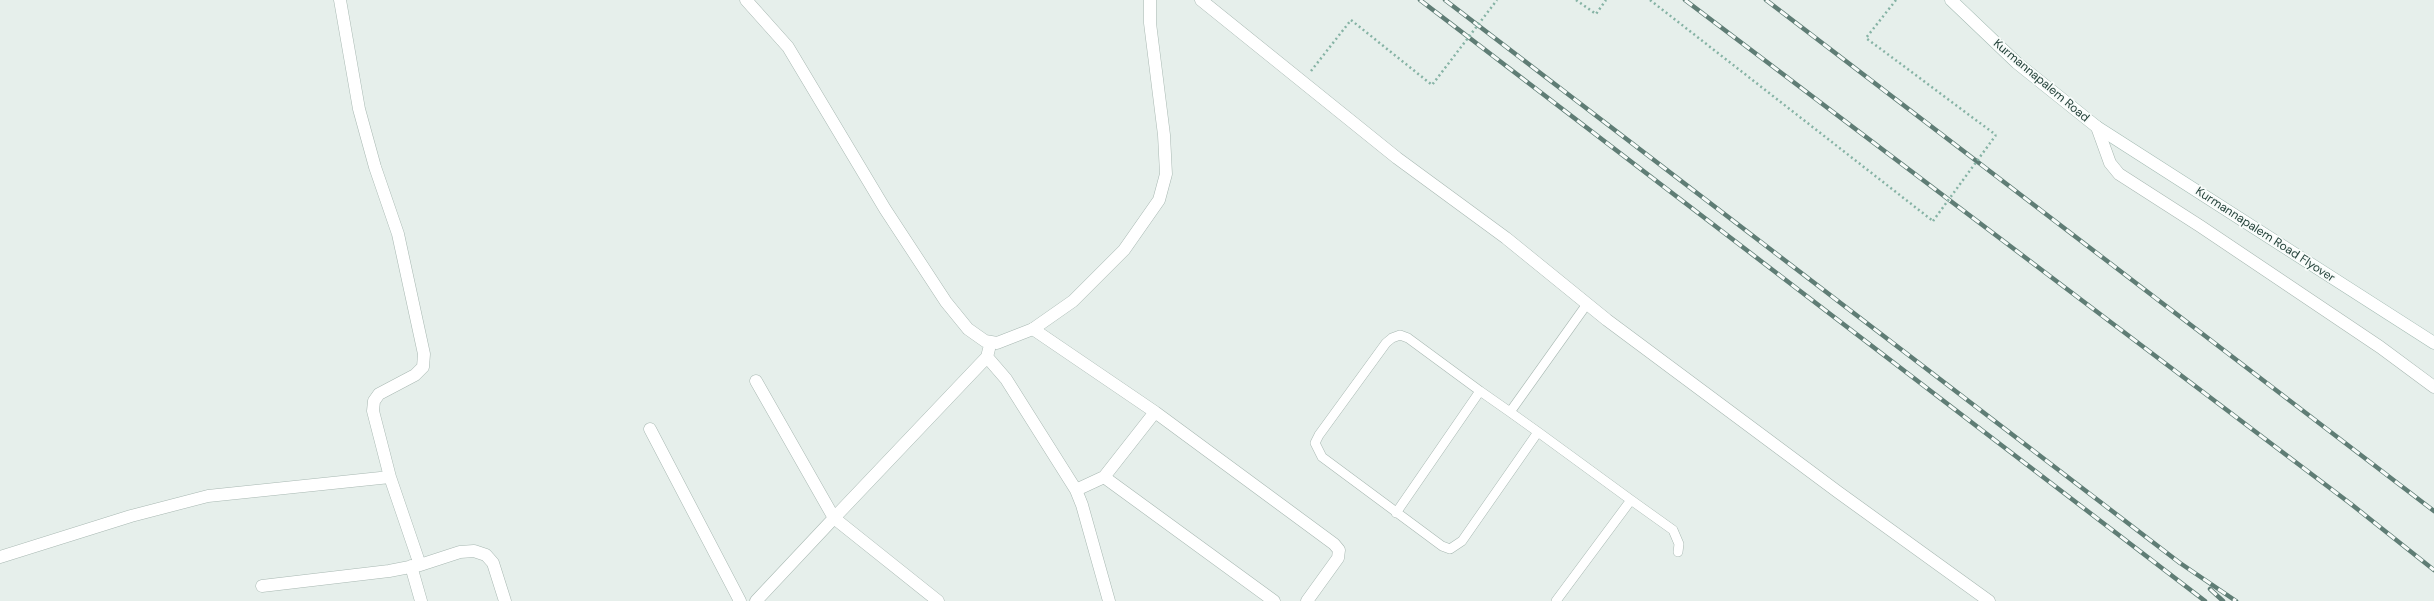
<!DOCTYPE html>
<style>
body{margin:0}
canvas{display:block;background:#e6efeb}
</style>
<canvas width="2434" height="601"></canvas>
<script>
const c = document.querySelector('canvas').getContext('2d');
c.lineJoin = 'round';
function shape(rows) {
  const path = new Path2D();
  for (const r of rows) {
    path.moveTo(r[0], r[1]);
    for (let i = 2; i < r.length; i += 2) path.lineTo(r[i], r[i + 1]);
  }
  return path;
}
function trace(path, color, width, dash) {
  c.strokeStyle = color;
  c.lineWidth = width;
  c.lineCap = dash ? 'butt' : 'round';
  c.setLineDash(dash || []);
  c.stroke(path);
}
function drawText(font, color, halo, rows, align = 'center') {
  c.font = font + ' "DM Sans",sans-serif';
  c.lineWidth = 3.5;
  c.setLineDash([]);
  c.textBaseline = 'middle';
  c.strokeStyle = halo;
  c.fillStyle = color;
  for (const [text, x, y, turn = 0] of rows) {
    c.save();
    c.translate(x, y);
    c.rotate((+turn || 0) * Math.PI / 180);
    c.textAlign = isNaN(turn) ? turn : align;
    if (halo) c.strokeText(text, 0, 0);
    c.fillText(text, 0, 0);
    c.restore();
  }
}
const service = shape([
 [1510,412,1587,304],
 [1538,432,1462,541,1450,549,1442,546,1322,457,1315,443,1319,435,1386,343,1392,338,1400,335,1408,338,1480,391,1510,412,1538,432,1631,500,1673,530,1679,544,1678,552],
 [1396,513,1480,391],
 [1556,601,1631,500]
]);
const minor = shape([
 [340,0,359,109,375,167,398,234,424,354,423,367,415,375,379,394,374,401,373,411,390,477,420,565],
 [1033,329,1155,412,1334,544,1339,550,1338,558,1307,601],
 [989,349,987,357,1006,379,1076,490,1082,505,1109,601],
 [756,381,834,518,756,601],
 [650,429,740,601],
 [1104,477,1274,601],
 [1076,490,1104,477,1155,412],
 [0,557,131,516,208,496,390,477],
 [411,566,421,601],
 [262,586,389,571,420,565,460,552,474,551,486,555,493,563,505,601],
 [938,601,834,518,987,357]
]);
const tertiary = shape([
 [746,0,788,47,885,209,946,302,968,329,985,341,997,343,1033,329,1073,301,1124,250,1159,200,1166,174,1164,135,1150,23,1150,0],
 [1201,0,1397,158,1506,238,1607,320,1838,492,1989,601],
 [2097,127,2110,163,2119,174,2200,226,2380,347,2434,387]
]);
const secondary = shape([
 [1951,0,2017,63,2097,127,2434,343]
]);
trace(service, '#a8b8b2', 10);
trace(minor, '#a8b8b2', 13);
trace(tertiary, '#a8b8b2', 13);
trace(secondary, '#a4bbb3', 13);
trace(shape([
 [1576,0,1596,14,1606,0],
 [1650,0,1933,221],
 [1896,0,1866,38,1996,135],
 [1311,71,1351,20]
]), '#86b3a5', 2.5, [2, 3]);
trace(service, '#fff', 9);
trace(minor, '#fff', 12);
trace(tertiary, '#fff', 12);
trace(secondary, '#fff', 12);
const rail = shape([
 [1420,0,2205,601],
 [1445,0,2180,563,2236,601],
 [1685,0,2351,504,2434,570],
 [1766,0,2434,511],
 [2210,589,2223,601]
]);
trace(rail, '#5f7d75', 4.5);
trace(rail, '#f7fbf9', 3, [9]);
trace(shape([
 [1351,20,1432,85,1497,0],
 [1933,221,1996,135]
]), '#86b3a5', 2.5, [2, 3]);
drawText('12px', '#24423a', '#f7fbf9', [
 ["Kurmannapalem Road",2041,81,40],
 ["Kurmannapalem Road Flyover",2265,235,33]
]);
</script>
